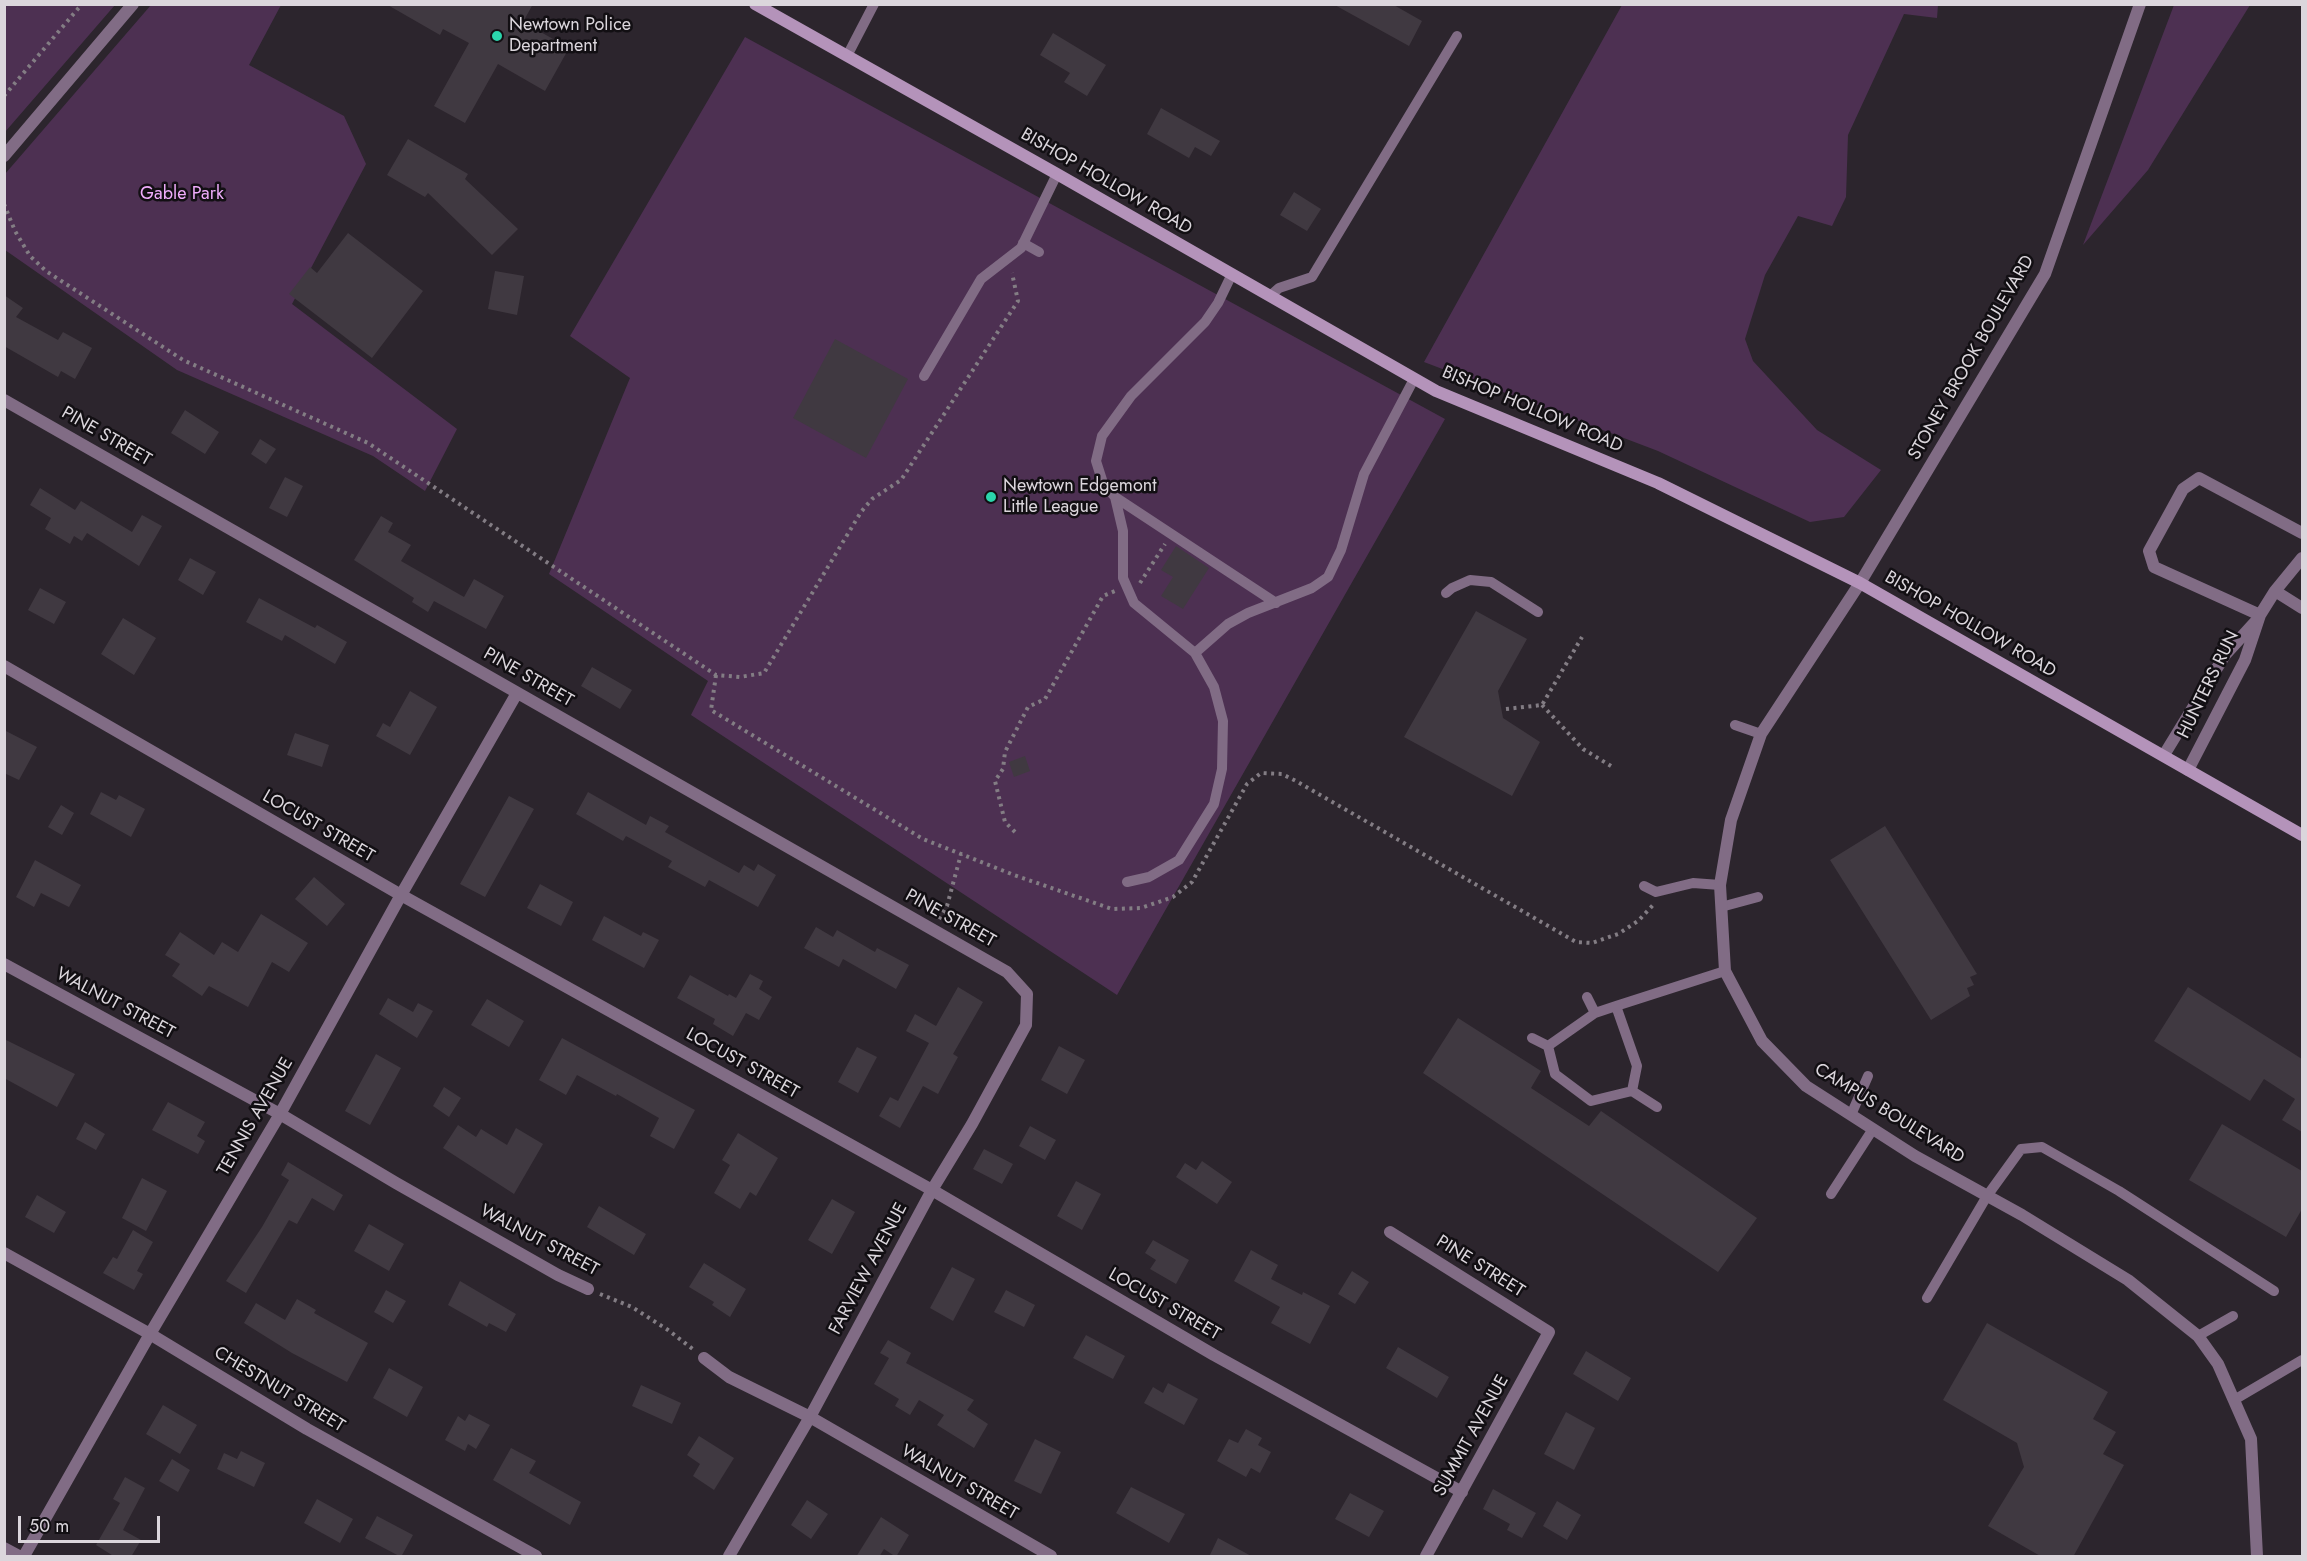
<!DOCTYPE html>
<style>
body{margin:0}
#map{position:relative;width:2307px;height:1561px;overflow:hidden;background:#2c252d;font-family:Jost,sans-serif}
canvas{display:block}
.frame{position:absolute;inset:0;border:6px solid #dbd6dc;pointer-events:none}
.scale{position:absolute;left:18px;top:1516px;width:142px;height:27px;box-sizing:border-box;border:3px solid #dbd6dc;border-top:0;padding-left:8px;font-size:18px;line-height:21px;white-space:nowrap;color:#dbd6dc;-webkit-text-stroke:4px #120f13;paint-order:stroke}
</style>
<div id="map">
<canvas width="2307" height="1561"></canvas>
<div class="frame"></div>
<div class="scale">50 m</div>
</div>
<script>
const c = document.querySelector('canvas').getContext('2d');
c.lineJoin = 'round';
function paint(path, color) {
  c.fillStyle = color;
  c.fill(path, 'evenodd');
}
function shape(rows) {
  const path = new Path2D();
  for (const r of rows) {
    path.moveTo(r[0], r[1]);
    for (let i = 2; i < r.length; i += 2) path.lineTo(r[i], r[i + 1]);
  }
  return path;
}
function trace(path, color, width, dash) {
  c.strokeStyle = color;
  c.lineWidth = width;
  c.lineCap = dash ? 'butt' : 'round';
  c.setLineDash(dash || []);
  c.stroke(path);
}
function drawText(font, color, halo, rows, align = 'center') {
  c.font = font + ' Jost,sans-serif';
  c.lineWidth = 5;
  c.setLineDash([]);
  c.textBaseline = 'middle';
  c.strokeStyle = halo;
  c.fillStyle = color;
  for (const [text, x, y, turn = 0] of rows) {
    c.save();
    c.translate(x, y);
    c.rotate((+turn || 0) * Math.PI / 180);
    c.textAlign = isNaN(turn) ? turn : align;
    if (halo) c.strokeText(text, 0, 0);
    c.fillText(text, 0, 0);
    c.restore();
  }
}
paint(shape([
 [5,4,115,5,5,132,4,5],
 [151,5,281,5,249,65,344,116,366,164,292,304,457,429,425,491,373,456,177,370,5,250,5,174],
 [1622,5,1938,5,1937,18,1904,14,1848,135,1846,197,1832,226,1798,216,1765,275,1745,339,1753,361,1817,430,1881,470,1844,517,1810,522,1658,451,1424,362],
 [2174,5,2250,5,2148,170,2083,245],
 [745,37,1445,419,1117,995,691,715,708,681,549,574,630,378,570,336]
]), '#4d3052');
paint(shape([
 [386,4,533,4,523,22,569,48,545,91,498,64,465,123,434,106,469,43,443,29,440,35],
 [1333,4,1392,4,1422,21,1409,46],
 [1053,33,1106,65,1087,96,1064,82,1070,73,1040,55],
 [1161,108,1220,141,1211,156,1195,147,1189,158,1147,134],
 [408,139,468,174,465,179,518,229,492,255,428,193,425,197,387,175],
 [1294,192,1321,209,1307,231,1280,215],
 [348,233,423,291,372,358,289,294,310,267,317,273],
 [495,271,524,276,517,315,488,309],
 [4,295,23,308,16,317,58,340,63,332,92,348,75,379,61,371,58,377,4,346],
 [835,339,908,379,866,458,793,418],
 [185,410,219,432,205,454,171,433],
 [260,439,276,449,266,464,251,454],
 [285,477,303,486,287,517,269,508],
 [40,488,75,510,81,501,132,532,142,515,162,526,139,566,87,533,82,541,74,536,70,544,45,529,51,518,30,505],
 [381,516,393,523,388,532,411,545,401,561,464,597,474,579,504,596,486,629,434,601,428,612,412,602,414,598,354,560],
 [1176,546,1209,568,1183,609,1161,596,1173,577,1161,570],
 [190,558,216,572,203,595,178,580],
 [40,588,66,602,54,624,28,610],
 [259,598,315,628,317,625,347,642,335,664,285,635,282,641,246,622],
 [1476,611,1527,639,1498,691,1503,718,1540,742,1512,796,1404,737],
 [123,618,156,638,134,675,101,654],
 [592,667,632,690,620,709,581,686],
 [410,691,437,707,410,755,376,736,383,723,390,727],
 [4,730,37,747,19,780,4,773],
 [295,733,329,745,322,767,287,755],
 [1025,756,1030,771,1014,777,1009,762],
 [101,792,116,800,119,795,145,809,131,837,90,814],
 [588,792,646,825,650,816,669,826,665,832,739,873,744,865,754,871,758,864,776,875,758,907,709,880,705,887,668,867,672,861,626,836,623,841,576,814],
 [509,796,534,809,485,897,460,884],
 [61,805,74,813,62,835,48,827],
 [1885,826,1977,974,1970,977,1974,985,1967,988,1970,996,1931,1020,1830,860],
 [35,860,81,885,69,907,41,893,34,907,16,897],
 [314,877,345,904,327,926,295,899],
 [540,884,573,902,561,926,527,908],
 [261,914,308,943,289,972,272,962,248,1007,209,986,202,996,172,976,180,964,165,955,180,932,214,955,222,942,238,952],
 [604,916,641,936,643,932,659,940,644,968,592,940],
 [816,927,833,937,837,930,875,952,877,948,909,965,896,989,843,959,839,967,804,948],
 [750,974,763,981,759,989,772,997,759,1020,746,1013,733,1036,713,1024,715,1019,677,998,690,975,728,996,729,994,736,998],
 [958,987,983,1002,953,1054,958,1057,938,1094,923,1086,900,1128,879,1116,890,1097,898,1101,929,1043,906,1031,915,1014,936,1026],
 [2188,987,2302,1059,2302,1132,2282,1120,2295,1099,2264,1079,2250,1101,2154,1041],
 [388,998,413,1012,418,1003,433,1011,417,1038,379,1014],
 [487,999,524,1021,509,1047,471,1025],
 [1458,1018,1541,1071,1531,1088,1589,1126,1601,1111,1757,1218,1718,1272,1423,1073],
 [562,1038,695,1110,674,1149,650,1136,659,1118,617,1094,616,1096,577,1075,566,1095,539,1080],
 [4,1039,75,1074,57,1107,4,1078],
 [1059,1046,1085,1060,1067,1094,1041,1080],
 [857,1047,877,1057,858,1093,838,1082],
 [376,1054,401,1068,370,1125,345,1111],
 [444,1087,461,1098,449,1117,433,1106],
 [168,1102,205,1122,197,1136,205,1141,198,1154,152,1130],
 [85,1122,105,1134,96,1150,76,1139],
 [2222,1124,2302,1171,2302,1209,2286,1237,2189,1180],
 [458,1125,476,1137,481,1129,507,1145,516,1128,543,1144,514,1194,443,1148],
 [1030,1126,1056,1140,1045,1160,1019,1146],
 [738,1133,778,1158,756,1196,750,1192,740,1209,714,1193,730,1165,722,1160],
 [984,1149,1013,1164,1002,1184,973,1169],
 [1202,1161,1232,1182,1217,1204,1176,1177,1185,1163,1196,1170],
 [288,1162,343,1195,334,1211,312,1198,297,1224,289,1220,246,1293,226,1281,262,1227,289,1180,281,1175],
 [142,1178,167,1191,146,1231,122,1218],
 [1076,1181,1101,1194,1082,1230,1057,1216],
 [37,1195,66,1212,54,1233,25,1217],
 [832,1199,855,1212,832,1254,808,1240],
 [599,1206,646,1234,634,1255,587,1227],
 [369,1224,404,1244,389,1271,354,1251],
 [133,1230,153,1242,137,1271,143,1274,134,1290,103,1273,113,1257,117,1259],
 [1153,1240,1189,1260,1176,1284,1150,1269,1156,1260,1145,1253],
 [1251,1250,1278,1265,1271,1279,1302,1295,1303,1292,1330,1306,1310,1344,1271,1323,1280,1307,1234,1281],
 [704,1263,746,1289,730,1317,712,1305,714,1302,689,1287],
 [952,1267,975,1279,953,1321,930,1308],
 [1352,1271,1369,1282,1355,1304,1338,1294],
 [460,1281,516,1314,506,1332,489,1323,487,1327,448,1305],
 [386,1290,406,1301,393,1323,374,1312],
 [1006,1290,1035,1305,1024,1327,994,1312],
 [297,1299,316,1310,314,1313,368,1343,347,1382,292,1353,244,1323,256,1303,285,1320],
 [1987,1323,2108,1392,2093,1419,2116,1432,2103,1454,2124,1465,2073,1557,2042,1557,1988,1526,2024,1467,2017,1443,1943,1400],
 [1086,1335,1125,1356,1113,1379,1073,1358],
 [888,1340,911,1353,906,1363,974,1400,967,1410,988,1424,974,1448,937,1425,944,1415,919,1400,910,1415,895,1406,899,1399,874,1384,889,1358,880,1353],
 [1398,1347,1449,1377,1437,1398,1386,1368],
 [1586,1351,1631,1378,1618,1401,1573,1374],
 [389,1368,423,1387,407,1417,373,1398],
 [1168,1383,1198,1399,1184,1425,1144,1403,1153,1387,1163,1393],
 [641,1385,681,1403,672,1424,632,1406],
 [163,1405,197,1425,180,1454,146,1434],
 [1566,1412,1595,1428,1574,1470,1544,1454],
 [469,1414,490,1425,476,1449,468,1444,465,1451,445,1440,458,1416,465,1421],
 [1246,1429,1262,1438,1258,1445,1271,1452,1260,1473,1251,1468,1246,1477,1217,1461,1229,1439,1238,1443],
 [699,1436,734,1458,714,1490,693,1476,700,1464,687,1455],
 [1035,1439,1061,1452,1041,1494,1014,1481],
 [511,1448,536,1461,529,1473,581,1502,570,1525,493,1480],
 [241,1451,265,1463,254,1487,217,1469,224,1453,237,1459],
 [172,1459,190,1470,178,1492,159,1481],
 [125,1477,145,1488,123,1530,141,1540,131,1557,115,1557,96,1545,120,1503,113,1499],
 [1131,1487,1185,1514,1169,1543,1116,1513],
 [1493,1489,1536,1513,1522,1538,1507,1530,1510,1524,1483,1509],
 [1350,1493,1384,1511,1369,1537,1335,1519],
 [317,1499,353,1519,340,1543,304,1523],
 [807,1500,828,1514,811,1539,791,1525],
 [1557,1501,1581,1515,1567,1540,1543,1526],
 [377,1516,413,1535,401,1557,365,1538],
 [881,1517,909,1535,896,1557,884,1549,879,1557,856,1557],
 [1218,1538,1253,1557,1209,1557]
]), '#403941');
trace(shape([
 [4,96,82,4],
 [4,204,15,231,30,256,46,271,183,360,368,443,716,675,740,677,764,673,861,512,872,499,901,480,1018,301,1012,273],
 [1140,583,1165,544],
 [716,675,711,710,923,839,1014,875,1112,909,1141,908,1173,897,1192,882,1247,784,1261,773,1282,774,1296,781,1576,942,1592,943,1618,934,1638,921,1654,904],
 [1542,705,1583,749,1611,766],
 [1506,709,1542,705,1582,637],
 [1015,832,1005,822,995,781,1003,769,1005,752,1028,707,1045,699,1103,596,1115,591],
 [939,919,947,906,961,854],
 [600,1294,632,1307,668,1330,694,1350]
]), '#837d84', 4, [3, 4.5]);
trace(shape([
 [847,56,874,4],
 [1023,243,1039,252],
 [1232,274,1218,303,1205,322,1131,396,1102,436,1096,461,1103,483,1115,497,1276,603],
 [1270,296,1279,288,1312,277,1457,36],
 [924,376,981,279,1021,248,1057,174],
 [1115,497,1123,531,1123,578,1134,603,1195,653,1214,687,1223,721,1222,769,1214,804,1179,860,1149,877,1127,882],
 [1446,593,1452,588,1470,580,1491,582,1538,612],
 [1195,653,1228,624,1248,613,1312,588,1328,577,1341,550,1364,474,1414,379],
 [1735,725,1761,734],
 [1644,886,1656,892,1693,883,1720,885],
 [1721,907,1758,897],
 [1587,997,1595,1013],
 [1616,1006,1637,1066,1632,1091,1591,1101,1555,1074,1548,1046,1595,1013,1616,1006,1725,971],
 [1532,1038,1548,1046],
 [1632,1091,1657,1107],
 [1851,1115,1868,1076],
 [1831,1194,1873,1129],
 [1927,1298,1987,1196,2021,1149,2042,1147,2119,1191,2274,1291],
 [2198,1336,2233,1316],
 [2234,1400,2302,1360]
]), '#816c85', 10);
trace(shape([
 [2140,4,2045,274,1860,583,1761,734,1731,820,1720,885,1725,971,1762,1041,1806,1086,1915,1156,2022,1215,2128,1280,2198,1336,2218,1364,2251,1439,2257,1556],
 [4,156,133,4],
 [4,400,1007,972,1027,994,1026,1025,972,1124,932,1190,810,1417,729,1556],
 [2275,591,2302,608],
 [2260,615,2154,567,2149,551,2183,489,2199,478,2302,533],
 [4,666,401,895,932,1190,1214,1355,1462,1492],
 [2164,755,2225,655,2256,621],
 [2188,770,2245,660,2260,615,2275,591,2302,558],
 [4,964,280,1114,396,1183,558,1275,588,1289],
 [1390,1232,1549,1332,1426,1556],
 [4,1253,150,1334,307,1429,536,1556],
 [704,1358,729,1377,810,1417,1051,1556],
 [4,1548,19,1556],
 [24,1556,150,1334,280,1114,401,895,517,693]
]), '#816c85', 12);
trace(shape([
 [755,4,1057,174,1436,391,1658,483,1860,583,2302,835]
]), '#b493ba', 12);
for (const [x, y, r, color] of [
 [497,36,6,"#2bd5ac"],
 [991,497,6,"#2bd5ac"]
]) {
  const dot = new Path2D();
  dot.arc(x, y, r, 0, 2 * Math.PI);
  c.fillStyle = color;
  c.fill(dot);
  trace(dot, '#120f13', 2);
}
drawText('18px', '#dbd6dc', '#120f13', [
 ["Newtown Police",509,26],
 ["Department",509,47],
 ["Newtown Edgemont",1003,487],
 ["Little League",1003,508]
], 'left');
drawText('18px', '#dbd6dc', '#120f13', [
 ["BISHOP HOLLOW ROAD",1106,182,30],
 ["STONEY BROOK BOULEVARD",1972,358,-60],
 ["BISHOP HOLLOW ROAD",1532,410,23],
 ["PINE STREET",106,437,30],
 ["BISHOP HOLLOW ROAD",1970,625,30],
 ["PINE STREET",528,678,30],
 ["HUNTERS RUN",2209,685,-64],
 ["LOCUST STREET",318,827,30],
 ["PINE STREET",950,919,29],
 ["WALNUT STREET",115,1004,28],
 ["LOCUST STREET",742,1064,29],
 ["CAMPUS BOULEVARD",1889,1114,32],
 ["TENNIS AVENUE",256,1117,-60],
 ["WALNUT STREET",539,1241,28],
 ["PINE STREET",1480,1267,32],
 ["FARVIEW AVENUE",869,1269,-62],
 ["LOCUST STREET",1164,1305,30],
 ["CHESTNUT STREET",279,1390,31],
 ["SUMMIT AVENUE",1472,1436,-61],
 ["WALNUT STREET",959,1483,30]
]);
drawText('18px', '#efacfb', '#120f13', [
 ["Gable Park",182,195]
]);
</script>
